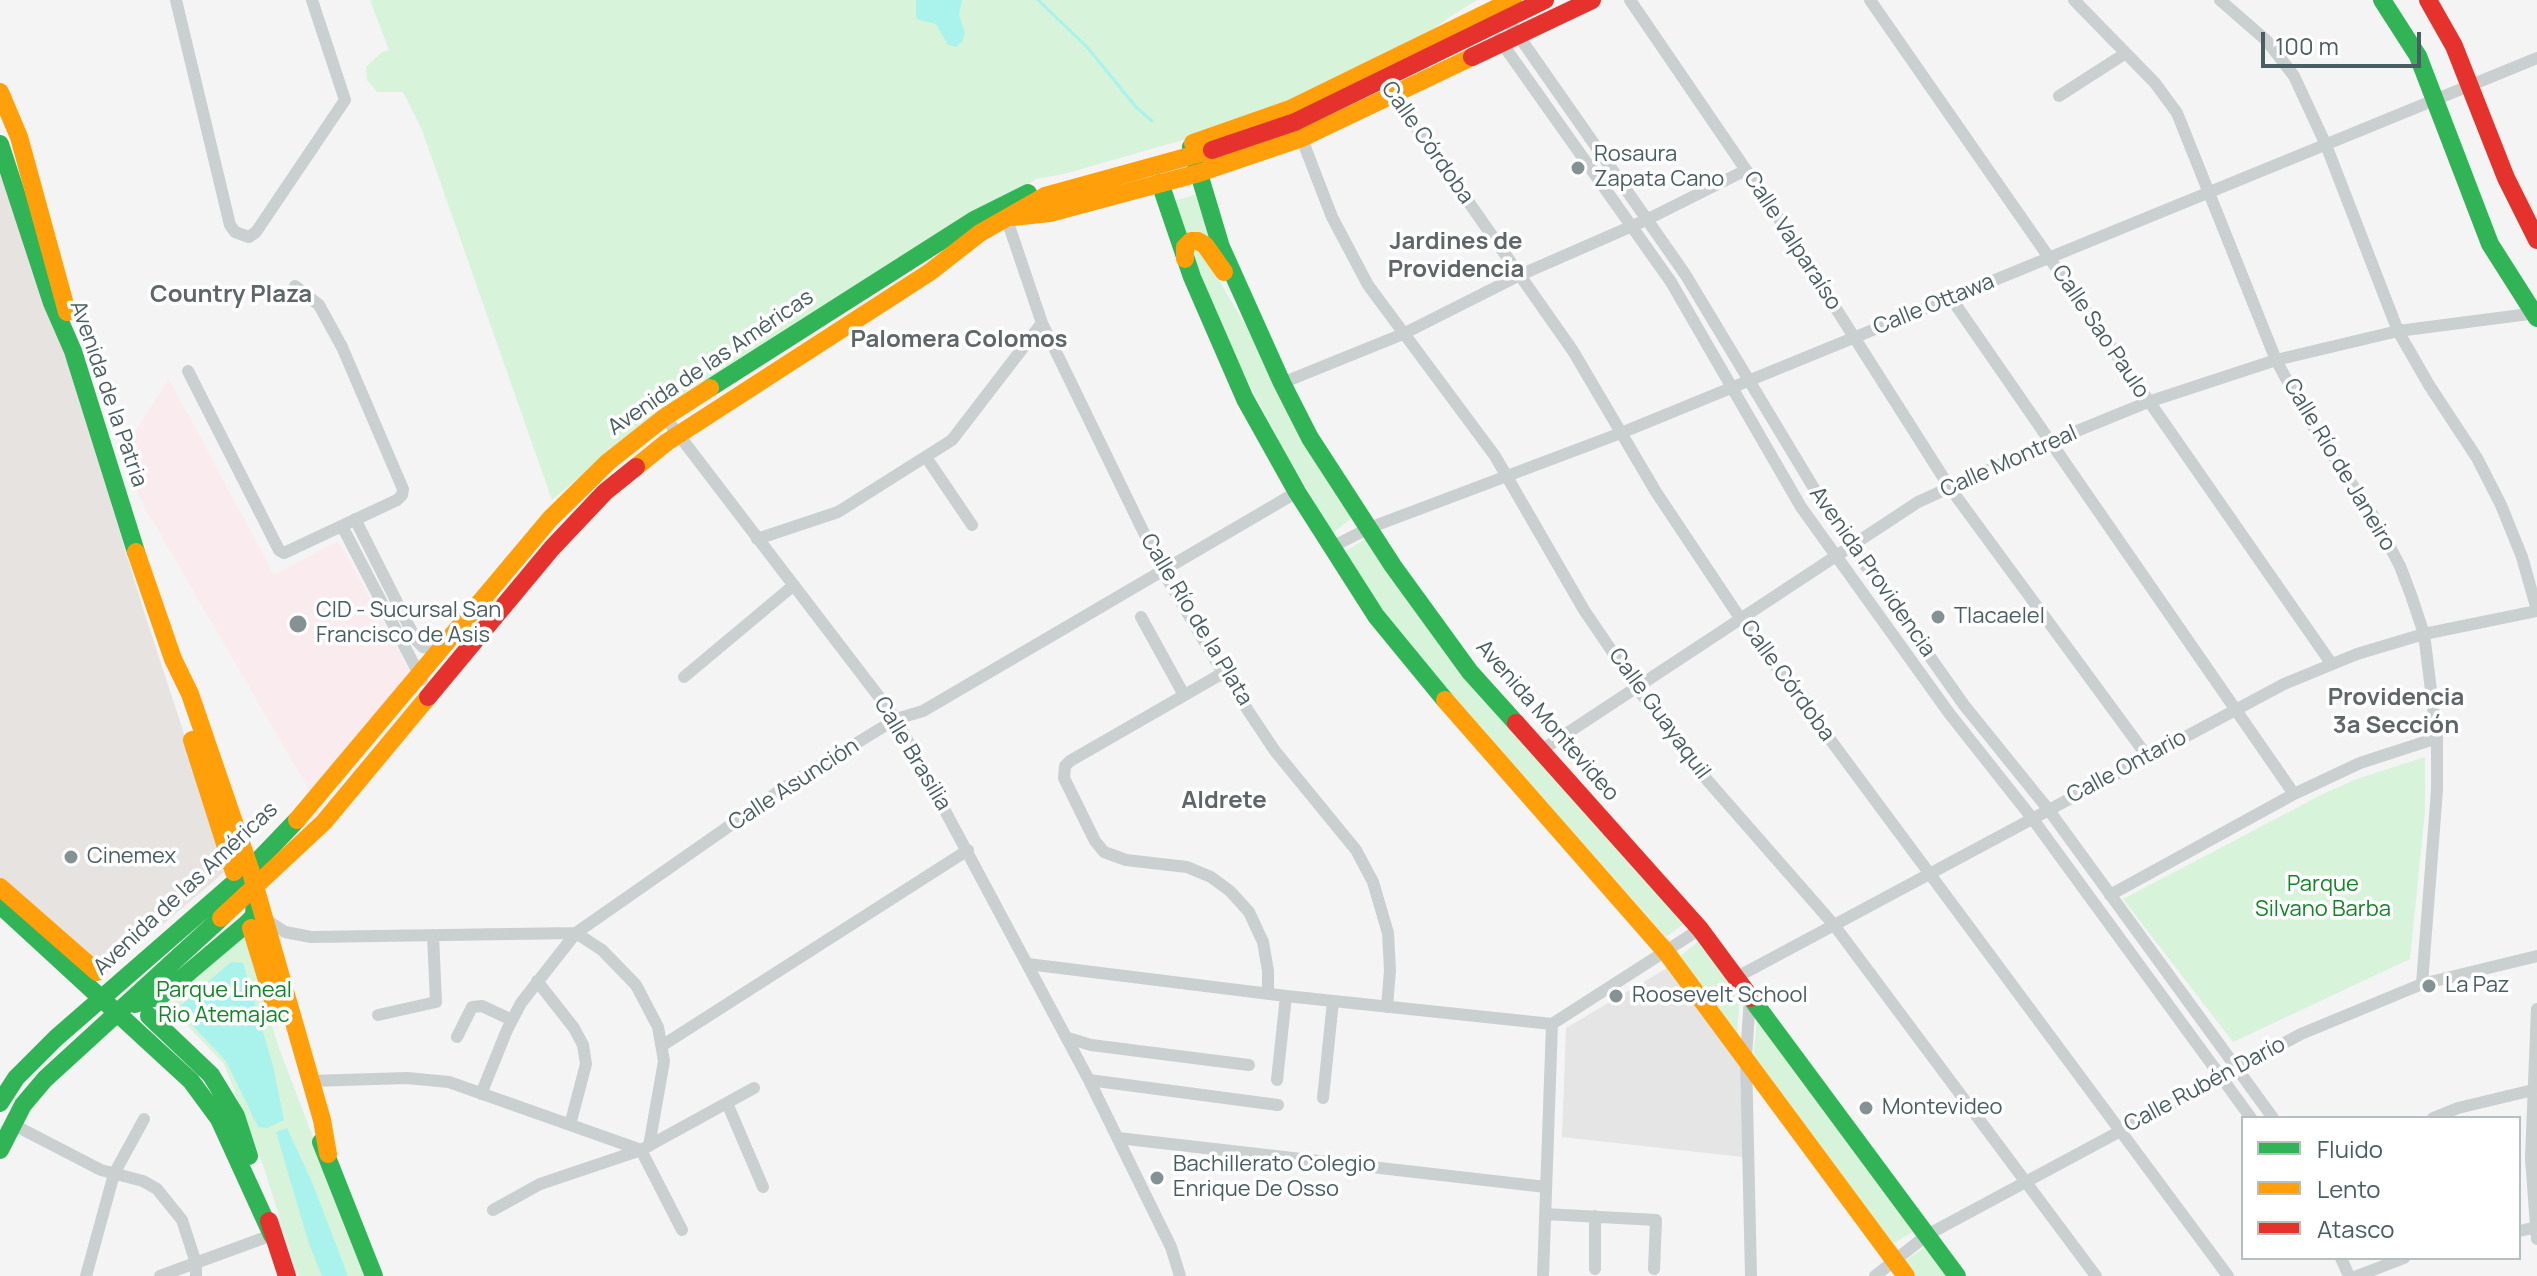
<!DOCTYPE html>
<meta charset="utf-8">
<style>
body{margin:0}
#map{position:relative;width:2537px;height:1276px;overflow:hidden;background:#f4f4f4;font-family:Manrope,sans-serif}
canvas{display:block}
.legend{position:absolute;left:2241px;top:1116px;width:280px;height:144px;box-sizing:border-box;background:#fff;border:2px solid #b6bfc0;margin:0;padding:10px 14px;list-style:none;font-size:24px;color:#495e62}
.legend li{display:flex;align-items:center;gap:16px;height:40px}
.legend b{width:40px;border:2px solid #b6bfc0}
.scale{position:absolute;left:2261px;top:32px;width:160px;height:36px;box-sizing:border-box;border:4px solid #495e62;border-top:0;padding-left:10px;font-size:24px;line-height:28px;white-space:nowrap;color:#495e62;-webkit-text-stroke:6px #fff;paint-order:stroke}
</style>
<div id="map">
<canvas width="2537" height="1276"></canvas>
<ul class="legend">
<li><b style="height:10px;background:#30b455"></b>Fluido</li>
<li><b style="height:10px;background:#ff9f0a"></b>Lento</li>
<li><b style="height:10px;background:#e5322d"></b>Atasco</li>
</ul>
<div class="scale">100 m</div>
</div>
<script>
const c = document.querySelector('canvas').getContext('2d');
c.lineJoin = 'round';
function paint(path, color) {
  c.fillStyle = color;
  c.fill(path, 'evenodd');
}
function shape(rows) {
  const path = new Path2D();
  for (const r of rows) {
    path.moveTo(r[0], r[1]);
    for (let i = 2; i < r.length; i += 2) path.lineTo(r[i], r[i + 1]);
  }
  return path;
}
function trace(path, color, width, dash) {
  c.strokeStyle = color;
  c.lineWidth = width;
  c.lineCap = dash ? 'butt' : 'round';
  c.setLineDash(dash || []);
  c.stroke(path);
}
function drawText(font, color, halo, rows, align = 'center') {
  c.font = font + ' Manrope,sans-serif';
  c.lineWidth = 7;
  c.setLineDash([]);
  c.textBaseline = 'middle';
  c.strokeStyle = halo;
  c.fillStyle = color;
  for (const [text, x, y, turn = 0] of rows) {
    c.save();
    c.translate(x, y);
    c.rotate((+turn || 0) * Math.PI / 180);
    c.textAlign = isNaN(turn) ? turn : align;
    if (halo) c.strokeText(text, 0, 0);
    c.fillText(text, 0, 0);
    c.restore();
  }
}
paint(shape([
 [0,170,51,308,141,602,228,869,106,973,0,878]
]), '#e6e3e1');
paint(shape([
 [1667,968,1741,1064,1743,1157,1562,1137,1566,1028]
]), '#e5e5e6');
paint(shape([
 [169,379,274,575,338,541,410,672,312,795,141,501,125,447]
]), '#f9ebee');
paint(shape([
 [370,0,1477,0,1451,16,1344,94,1064,174,1036,179,999,204,706,380,629,436,552,500,422,130,403,92,377,92,367,80,366,67,382,52,389,50],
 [1195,194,1214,250,1186,239,1173,202],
 [1195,246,1209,263,1257,345,1353,517,1333,533,1287,456,1236,358,1191,250],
 [1368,537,1684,924,1666,937,1446,691,1391,622,1342,554],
 [2425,757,2425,812,2410,959,2233,1042,2123,899,2327,792,2357,779],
 [244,936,279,1048,366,1276,298,1276,263,1165,224,1064,170,1007,181,988],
 [1699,941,1740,998,1737,1033,1679,957],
 [1758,1013,1914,1231,1889,1246,1753,1058],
 [1926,1246,1949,1276,1916,1276,1905,1261]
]), '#d7f3da');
paint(shape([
 [916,0,962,0,959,15,965,33,962,42,956,47,948,45,936,24,919,20,916,17],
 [231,962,243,963,273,1066,284,1120,267,1128,258,1127,226,1061,177,1009],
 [287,1128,312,1182,348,1276,322,1276,309,1244,276,1132]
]), '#aaf3ec');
trace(shape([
 [1038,0,1087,47,1136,107,1152,121]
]), '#aaf3ec', 3);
trace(shape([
 [176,0,230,225,235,232,249,237,256,232,345,100,312,0],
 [1630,0,1774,211,1950,488,2147,756],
 [1870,0,2331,663],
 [2074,0,2155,83,2177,113,2276,360,2308,419,2374,517,2400,566,2411,595,2424,634,2437,738,2437,790,2422,984],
 [2220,0,2267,41,2294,76,2326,145,2398,331,2429,385,2477,458,2501,505,2522,557,2537,610],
 [1502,12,1685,274,1818,495,1851,545,1964,705,2048,809,2273,1118],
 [1499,39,1671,282,1801,507,1949,713,2032,818,2251,1118],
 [1390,90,1573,351,1656,492,1740,618,2228,1276],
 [2059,96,2126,53],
 [1300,134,1332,217,1368,285,1495,456,1584,610,1637,688,1708,781,1834,925,2096,1276],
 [1006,217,1042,323,1162,570,1223,673,1275,751,1356,850,1373,882,1388,933,1390,970,1387,1007],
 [1951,298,2294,794],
 [188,371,279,550,284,553,397,500,402,495,403,489,342,347,319,305,295,286],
 [1282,383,1403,334,1520,275,1646,220,1746,170],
 [665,417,896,719,1089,1080,1171,1247,1180,1276],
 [926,457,972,525],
 [355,519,416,640,423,647,441,650],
 [342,526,422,680],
 [757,539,838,512,952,440,1042,323],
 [1330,548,1369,528,1621,433,2537,58],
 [1141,617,1184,695],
 [1223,673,1070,761,1065,766,1064,778,1095,841,1104,852,1126,860,1187,867,1211,877,1230,891,1249,912,1263,942,1268,971,1268,993],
 [684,677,794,585],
 [1540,751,1918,502,2050,442,2148,402,2276,360,2398,331,2537,313],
 [2110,895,2294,794,2360,763,2437,738],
 [265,919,285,932,311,937,576,933,788,785,896,719,923,711,1297,492],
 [576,933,602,950,636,985,658,1027,664,1061,649,1146],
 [1028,964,1286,996,1552,1024,1700,929],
 [1737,977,2284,684,2357,654,2424,634,2537,611],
 [537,981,574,1028,583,1045,586,1064,570,1125],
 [1750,997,1746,1057,1751,1276],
 [2537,1009,2531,1158,2537,1239],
 [378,1015,436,1002,433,935],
 [457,1037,472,1007,482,1006,512,1020],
 [1068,1038,1091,1045,1249,1065],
 [663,1045,968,850],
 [1089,1080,1278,1105],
 [1277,1080,1286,996],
 [310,1081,407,1078,449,1082,641,1150,682,1230],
 [481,1094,507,1030,521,1003,576,933],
 [1323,1098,1333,1001],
 [727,1103,763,1187],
 [2433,1118,2458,1108,2533,1090],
 [12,1124,101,1170,143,1181,157,1189,182,1220,196,1263,196,1276],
 [1118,1138,1546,1187],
 [493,1210,540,1184,641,1150,754,1088],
 [1545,1214,1656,1220,1654,1269],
 [1595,1216,1595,1269],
 [2519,1231,2537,1227],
 [2341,1258,2349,1276],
 [86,1276,114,1174,144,1119],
 [160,1276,272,1235],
 [1543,1276,1552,1024],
 [1875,1276,1927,1235,2301,1034,2422,984,2537,956],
 [2357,1276,2404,1258]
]), '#cacfd0', 12);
trace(shape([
 [2382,0,2418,56,2490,244,2537,318],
 [0,144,52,303,73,351,136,552],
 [1191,147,1221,247,1282,383,1310,438,1393,566,1470,672,1516,723],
 [1160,183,1192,277,1245,399,1297,492,1376,616,1445,700],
 [710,388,974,220,1028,193],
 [0,905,191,1081,219,1119,272,1235],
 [1751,998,1957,1276],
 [135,1004,162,995,246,924,254,916,255,892],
 [149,1016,211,1075,236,1116,249,1156],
 [0,1103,16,1078,56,1038,250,869,297,820],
 [321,1142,374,1276],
 [0,1150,23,1105,45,1079,221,918]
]), '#30b455', 18);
trace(shape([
 [0,92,19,137,67,312],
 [1193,143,1290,109,1513,0],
 [1013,217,1050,213,1199,173,1302,138,1472,57],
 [1185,259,1185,247,1191,241,1198,241,1205,245,1224,272],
 [636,467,667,442,930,272,980,233,1045,196,1212,150],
 [136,552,173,659,190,694,250,869,322,1120,328,1154],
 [1445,700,1666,952,1906,1276],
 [192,740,234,872],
 [297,820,550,519,608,462,665,417,710,388],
 [0,887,97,972],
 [221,918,324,822,428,697],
 [251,928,275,1006]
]), '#ff9f0a', 18);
trace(shape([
 [2428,0,2454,46,2506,178,2537,240],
 [1472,57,1592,0],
 [1212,150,1295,122,1545,0],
 [428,697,552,548,605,492,636,467],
 [1516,723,1700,929,1751,998],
 [269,1221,287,1276]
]), '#e5322d', 18);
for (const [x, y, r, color] of [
 [1578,168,8,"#859295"],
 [1938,617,8,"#859295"],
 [298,624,10,"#859295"],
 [71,857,8,"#859295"],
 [2429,986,8,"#859295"],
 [1616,996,8,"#859295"],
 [1866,1108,8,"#859295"],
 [1157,1178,8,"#859295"]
]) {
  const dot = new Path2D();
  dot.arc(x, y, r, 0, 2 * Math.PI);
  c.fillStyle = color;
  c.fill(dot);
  trace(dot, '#fff', 3);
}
drawText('22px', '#495e62', '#fff', [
 ["Calle Córdoba",1427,143,55],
 ["Calle Valparaíso",1792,241,57],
 ["Calle Ottawa",1934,305,-22],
 ["Calle Sao Paulo",2100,332,56],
 ["Avenida de las Américas",711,363,-34],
 ["Avenida de la Patria",108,394,71],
 ["Calle Montreal",2009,462,-24],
 ["Calle Río de Janeiro",2339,465,59],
 ["Avenida Providencia",1872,572,55],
 ["Calle Río de la Plata",1196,620,59],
 ["Calle Córdoba",1787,681,54],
 ["Calle Guayaquil",1659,714,54],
 ["Avenida Montevideo",1547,721,49],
 ["Calle Brasilia",912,754,59],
 ["Calle Ontario",2127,767,-28],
 ["Calle Asunción",794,785,-33],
 ["Avenida de las Américas",186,889,-43],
 ["Calle Rubén Darío",2205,1085,-28]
]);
drawText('22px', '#495e62', '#fff', [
 ["Rosaura",1594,155],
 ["Zapata Cano",1594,180],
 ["CID - Sucursal San",316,611],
 ["Francisco de Asis",316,636],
 ["Tlacaelel",1954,617],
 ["Cinemex",87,857],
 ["La Paz",2445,986],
 ["Roosevelt School",1632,996],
 ["Montevideo",1882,1108],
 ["Bachillerato Colegio",1173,1165],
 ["Enrique De Osso",1173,1190]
], 'left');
drawText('22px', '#118528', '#fff', [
 ["Parque",2323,885],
 ["Silvano Barba",2323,910],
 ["Parque Lineal",224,991],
 ["Rio Atemajac",224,1016]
]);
drawText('bold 24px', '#5e6668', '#fff', [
 ["Jardines de",1456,242],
 ["Providencia",1456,270],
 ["Country Plaza",231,295],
 ["Palomera Colomos",959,340],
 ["Providencia",2396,698],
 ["3a Sección",2396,726],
 ["Aldrete",1224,801]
]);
</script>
